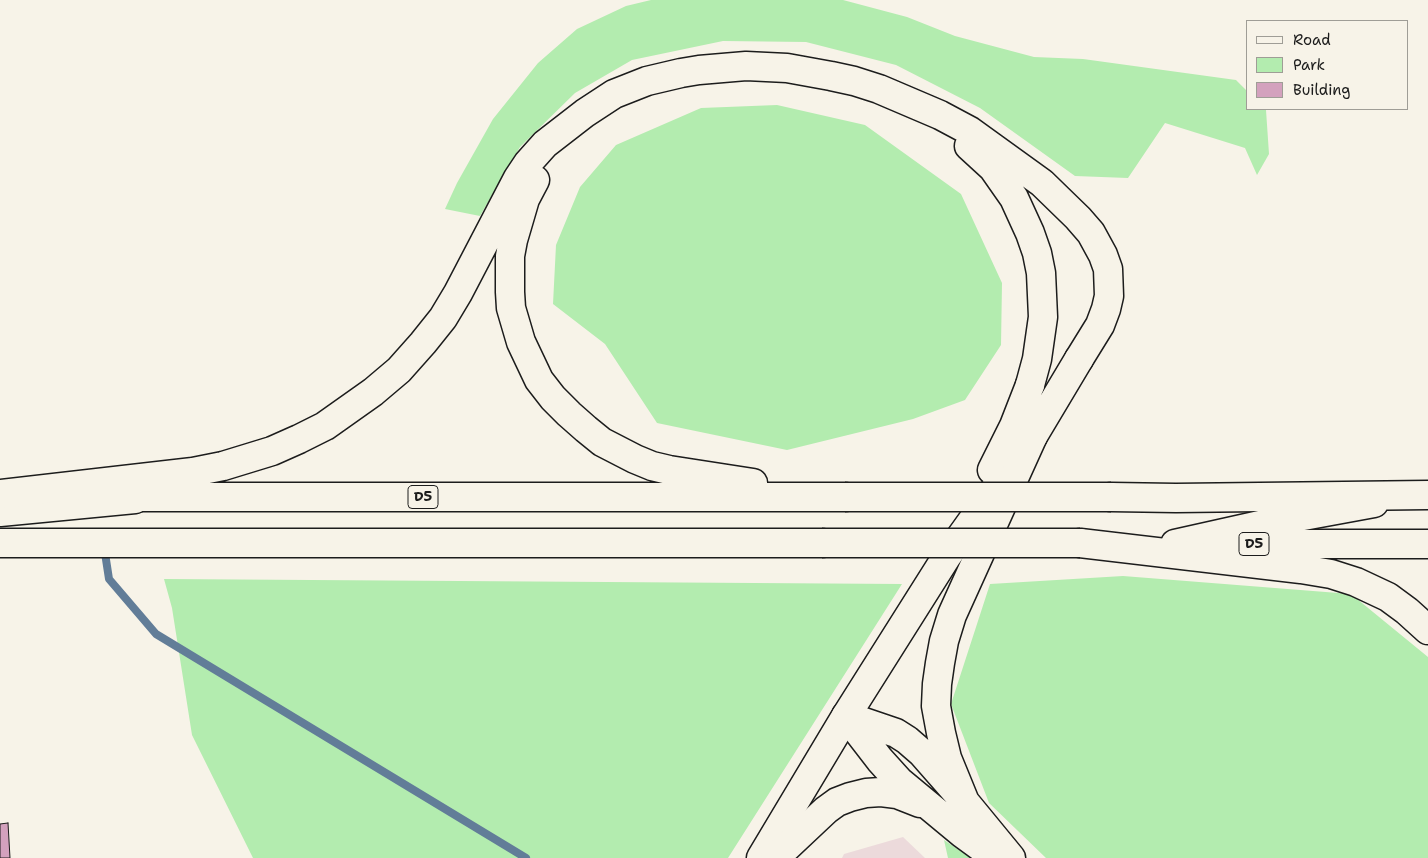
<!DOCTYPE html>
<style>
body{margin:0}
#map{position:relative;width:1428px;height:858px;overflow:hidden;background:#f7f3e8;font-family:"Shantell Sans",sans-serif}
canvas{display:block}
.legend{position:absolute;left:1246px;top:20px;width:162px;height:90px;box-sizing:border-box;background:#f7f3e8;border:1px solid #9f9d96;margin:0;padding:6px 9px;list-style:none;font-size:15px;color:#1c1c1c}
.legend li{display:flex;align-items:center;gap:10px;height:25px}
.legend b{width:25px;border:1px solid #9f9d96}
</style>
<div id="map">
<canvas width="1428" height="858"></canvas>
<ul class="legend">
<li><b style="height:6px;background:#f7f3e8"></b>Road</li>
<li><b style="height:14px;background:#b3ecaf"></b>Park</li>
<li><b style="height:14px;background:#d3a1bd"></b>Building</li>
</ul>
</div>
<script>
const c = document.querySelector('canvas').getContext('2d');
c.lineJoin = 'round';
function paint(path, color) {
  c.fillStyle = color;
  c.fill(path, 'evenodd');
}
function shape(rows) {
  const path = new Path2D();
  for (const r of rows) {
    path.moveTo(r[0], r[1]);
    for (let i = 2; i < r.length; i += 2) path.lineTo(r[i], r[i + 1]);
  }
  return path;
}
function trace(path, color, width, dash) {
  c.strokeStyle = color;
  c.lineWidth = width;
  c.lineCap = dash ? 'butt' : 'round';
  c.setLineDash(dash || []);
  c.stroke(path);
}
function drawText(font, color, halo, rows, align = 'center') {
  c.font = font + ' "Shantell Sans",sans-serif';
  c.lineWidth = 5;
  c.setLineDash([]);
  c.textBaseline = 'middle';
  c.strokeStyle = halo;
  c.fillStyle = color;
  for (const [text, x, y, turn = 0] of rows) {
    c.save();
    c.translate(x, y);
    c.rotate((+turn || 0) * Math.PI / 180);
    c.textAlign = isNaN(turn) ? turn : align;
    if (halo) c.strokeText(text, 0, 0);
    c.fillText(text, 0, 0);
    c.restore();
  }
}
paint(shape([
 [903,837,925,858,842,858,844,854]
]), '#ecdadb');
paint(shape([
 [651,0,843,0,907,17,955,36,1034,57,1083,59,1236,80,1247,91,1247,109,1265,109,1266,110,1269,154,1257,175,1245,148,1165,123,1128,178,1075,176,980,108,896,65,806,42,723,41,632,60,575,93,520,147,480,216,445,209,457,183,493,119,538,63,577,29,626,6],
 [777,105,865,125,961,194,1002,283,1001,345,965,400,913,419,787,450,657,423,605,344,553,304,556,245,580,187,616,145,701,108],
 [1123,576,1351,594,1428,657,1428,858,1046,858,989,803,951,704,990,584],
 [164,579,902,584,728,858,253,858,192,735,172,608],
 [944,840,971,858,948,858]
]), '#b3ecaf');
trace(shape([
 [105,553,109,579,156,634,526,858]
]), '#627d98', 8);
const building = shape([
 [8,823,10,858,0,858,0,824,8,823]
]);
paint(building, '#d3a1bd');
trace(building, '#1c1c1c', 1);
const minor = shape([
 [0,512,135,499],
 [1175,544,1287,519,1374,503]
]);
const major = shape([
 [992,470,1014,426,1030,385],
 [761,858,846,716,947,556,1033,436,1079,359]
]);
const highway = shape([
 [969,146,993,168,1014,198,1030,233,1037,253,1041,273,1043,317,1037,359,1030,385],
 [535,180,525,199,513,240,510,256,510,292,511,308,521,342,539,380,553,398,569,414,586,429,602,442,635,459,652,466,669,470,753,483],
 [0,494,193,472,223,466,272,451,299,439,325,426,373,392,399,370,423,343,443,318,458,293,518,178,528,163,545,144,585,113,614,94,647,81,681,73,699,70,746,66,787,68,831,76,854,81,879,89,940,115,970,131,1042,183,1078,218,1091,233,1103,255,1108,269,1109,296,1106,309,1100,325,1079,359],
 [109,497,845,497],
 [1111,497,1176,498,1428,495],
 [0,543,822,543],
 [1080,543,1301,569,1331,574,1356,582,1388,597,1407,611,1428,630],
 [1219,544,1428,544],
 [846,716,896,733,907,740,922,753,965,802,1011,858],
 [846,716,880,760,899,781,963,834,996,858],
 [965,802,947,758,941,733,936,706,937,684,940,663,944,641,952,615,1033,436],
 [775,858,826,810,837,802,850,797,866,793,881,792,897,794,920,803]
]);
trace(minor, '#1c1c1c', 31);
trace(major, '#1c1c1c', 31);
trace(highway, '#1c1c1c', 31);
trace(minor, '#f7f3e8', 28);
trace(major, '#f7f3e8', 28);
trace(highway, '#f7f3e8', 28);
const highwayBridge = shape([
 [845,497,1111,497],
 [822,543,1080,543]
]);
trace(highwayBridge, '#1c1c1c', 31, []);
trace(highwayBridge, '#f7f3e8', 28);
for (const [x, y, w] of [
 [423,497,30],
 [1254,544,30]
]) {
  const box = new Path2D();
  box.roundRect(x - w / 2, y - 11.5, w, 23, 4);
  c.fillStyle = '#f7f3e8';
  c.fill(box);
  trace(box, '#1c1c1c', 1);
}
drawText('bold 14px', '#1c1c1c', null, [
 ["D5",423,497],
 ["D5",1254,544]
]);
</script>
